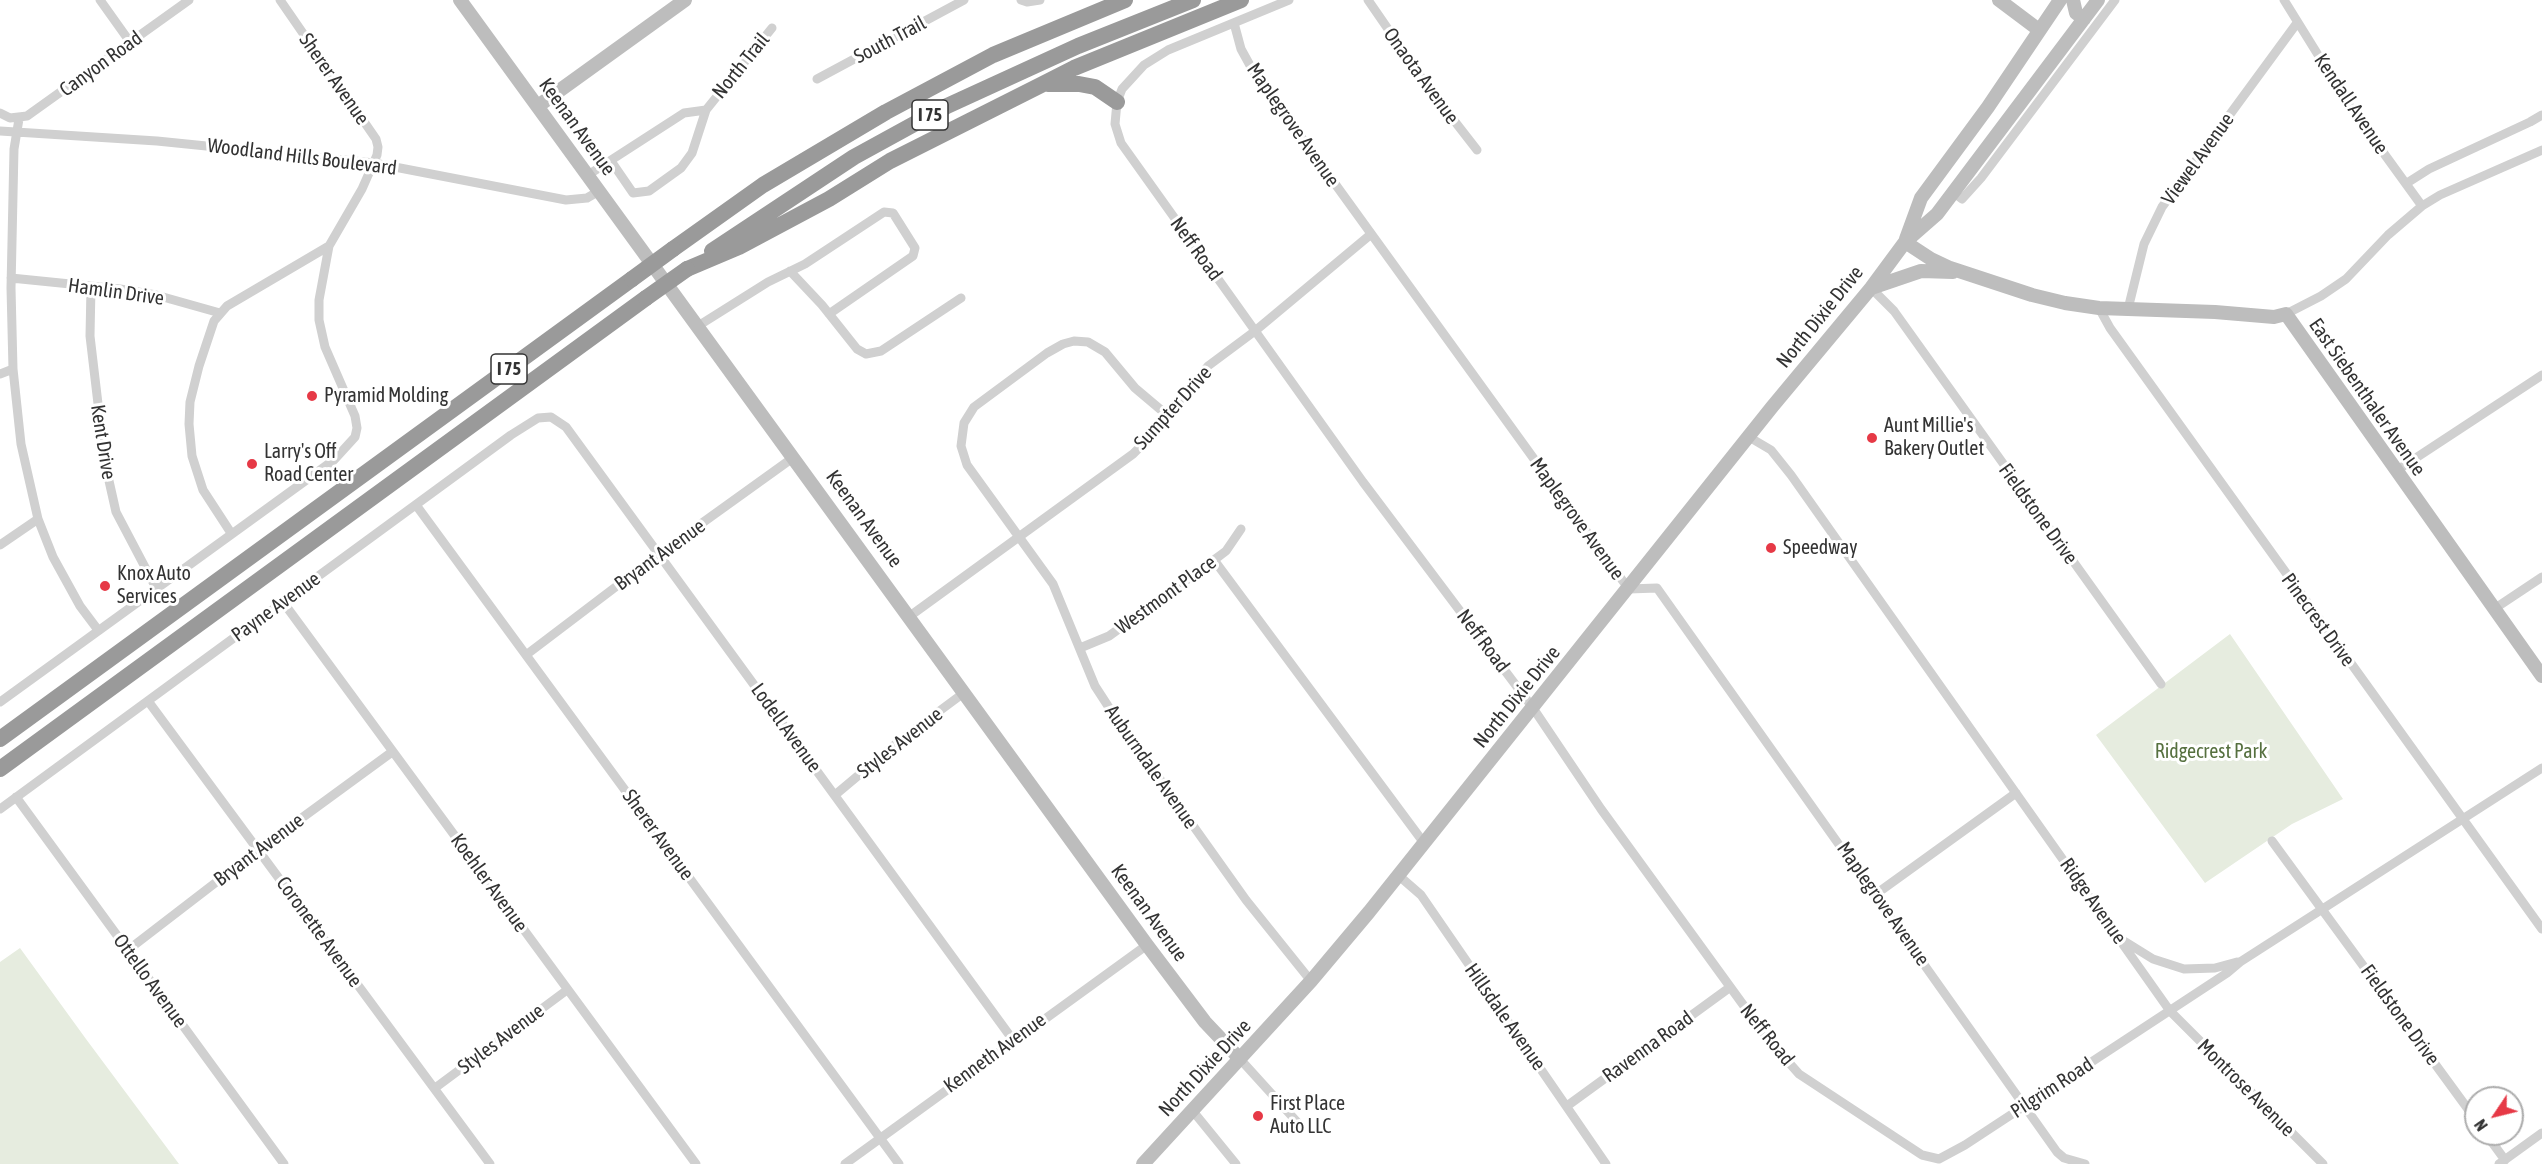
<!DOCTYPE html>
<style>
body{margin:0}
#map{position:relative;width:2542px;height:1164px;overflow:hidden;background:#fff;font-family:"Asap Condensed",sans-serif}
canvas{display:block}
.north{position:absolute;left:2464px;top:1086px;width:60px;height:60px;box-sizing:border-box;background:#fff;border:2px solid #adadad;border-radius:50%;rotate:235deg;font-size:16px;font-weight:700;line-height:24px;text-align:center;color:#333}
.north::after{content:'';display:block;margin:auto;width:21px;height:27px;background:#e63946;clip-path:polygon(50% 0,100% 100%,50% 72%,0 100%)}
</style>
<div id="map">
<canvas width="2542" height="1164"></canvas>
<div class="north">N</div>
</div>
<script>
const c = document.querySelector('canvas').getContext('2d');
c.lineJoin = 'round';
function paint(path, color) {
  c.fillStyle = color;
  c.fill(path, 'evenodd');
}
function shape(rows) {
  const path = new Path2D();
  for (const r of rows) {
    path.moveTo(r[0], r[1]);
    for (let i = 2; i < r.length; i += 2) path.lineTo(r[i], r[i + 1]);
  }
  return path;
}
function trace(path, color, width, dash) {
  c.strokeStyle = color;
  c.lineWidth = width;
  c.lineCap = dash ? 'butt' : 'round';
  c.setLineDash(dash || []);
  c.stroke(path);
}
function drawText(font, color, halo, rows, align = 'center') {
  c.font = font + ' "Asap Condensed",sans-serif';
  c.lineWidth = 6;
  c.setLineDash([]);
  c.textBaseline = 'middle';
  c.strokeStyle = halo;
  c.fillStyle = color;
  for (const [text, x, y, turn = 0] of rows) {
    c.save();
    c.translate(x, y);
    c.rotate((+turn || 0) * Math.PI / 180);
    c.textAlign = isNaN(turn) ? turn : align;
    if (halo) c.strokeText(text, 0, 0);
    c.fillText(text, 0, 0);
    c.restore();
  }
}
paint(shape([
 [2230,634,2343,799,2292,824,2205,883,2096,735],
 [20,948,86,1039,179,1164,0,1164,0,962]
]), '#e6ecdf');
trace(shape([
 [100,0,130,42],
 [1021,0,1027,2,1040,0],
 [1289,0,1168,50,1144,65,1122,89,1117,102,1115,124,1121,143,1363,482,1533,708,1601,809,1768,1039,1799,1074,1922,1155,1939,1159,1965,1145,2227,973,2240,962,2542,768],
 [1368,0,1428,87,1477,150],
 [2284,0,2351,108,2422,206],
 [1234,23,1241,49,1252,69,1610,564,1629,589,1657,588,2057,1152,2064,1158,2085,1164],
 [817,79,964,0],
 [0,113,10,118,27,116,189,0],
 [19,119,14,149,11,288,13,369,21,444,38,519,53,557,80,606,98,630],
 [0,131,157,141,374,163,566,200,587,198,599,191],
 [611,161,633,193,649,191,681,168,692,153,706,110],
 [588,175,684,113,706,110,772,28],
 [2407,183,2429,169,2530,122,2542,115],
 [1953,192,1962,199,1981,178,2115,0],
 [790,271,822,305,857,349,866,354,881,351,961,298],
 [11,278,120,289,156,295,220,313],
 [91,287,90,336,105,463,116,512,156,588],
 [1871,288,1894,311,2161,684],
 [2099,308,2110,328,2542,929],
 [2128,309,2144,244,2162,207,2297,23],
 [2286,314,2321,296,2346,279,2388,235,2422,206,2440,195,2542,150],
 [698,326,768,282,805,264,884,212,893,213,915,248,913,256,829,314],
 [0,374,13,369],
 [1167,415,1135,388,1105,352,1088,342,1074,341,1063,344,1047,353,974,407,964,423,961,446,967,465,1053,584,1095,686,1108,706,1246,900,1311,981],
 [1749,437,1771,450,1791,475,2170,1011,2323,1164],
 [2396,471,2542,375],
 [416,505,899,1164],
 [231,533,203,490,192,456,189,424,190,402,199,366,214,321,227,306,329,246],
 [0,545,38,519],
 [1214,560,1424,843],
 [283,602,696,1164],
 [2494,609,2542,577],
 [910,616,1133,454,1146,441,1208,366,1255,331,1370,235],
 [1080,648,1109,636,1214,560,1226,551,1241,529],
 [526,655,659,554,794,457],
 [148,701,490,1164],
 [0,702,334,460,355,437,357,428,355,416,325,347,319,320,319,300,329,246,362,189,377,155,378,147,376,139,280,0],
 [835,795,903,738,965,692],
 [16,797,284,1164],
 [0,809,511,435,538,418,551,417,566,427,1013,1040],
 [2272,841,2476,1120],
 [1398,875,1421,895,1606,1164],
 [1876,894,2016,793],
 [2124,941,2153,959,2184,969,2215,968,2237,962],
 [128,950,258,850,392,752],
 [1240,1059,1298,1123],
 [435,1088,567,990],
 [1567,1106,1729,988],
 [1192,1110,1236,1164],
 [2486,1134,2505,1160],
 [845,1164,1147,945],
 [2499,1164,2542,1133]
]), '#d0d0d0', 9);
trace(shape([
 [460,0,1147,945,1205,1022,1240,1059],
 [1999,0,2039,30],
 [2073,0,2076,13,2084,19],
 [538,106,685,0],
 [1906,239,1921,198,1988,107,2060,0],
 [1905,242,1931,259,1950,268,2032,295,2065,303,2099,308,2215,312,2274,317,2286,314,2542,676],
 [1871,288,1921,271,1953,272],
 [1143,1164,1311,981,1369,912,1772,407,1871,288,1905,242,1937,214,2098,0]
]), '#bdbdbd', 14);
trace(shape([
 [1048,84,1079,84,1095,87,1117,102],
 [673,249,763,185,886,112,993,55,1125,0],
 [712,251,854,157,947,106,1078,46,1193,0],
 [687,269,739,247,829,199,890,161,1041,85,1074,68,1241,0],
 [0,739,632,279],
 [0,769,646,298]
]), '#9a9a9a', 16);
trace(shape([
 [632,279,673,249],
 [646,298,687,269]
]), '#9a9a9a', 16);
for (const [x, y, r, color] of [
 [312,396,6,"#e63946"],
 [1872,438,6,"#e63946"],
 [252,464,6,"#e63946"],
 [1771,548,6,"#e63946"],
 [105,586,6,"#e63946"],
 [1258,1116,6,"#e63946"]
]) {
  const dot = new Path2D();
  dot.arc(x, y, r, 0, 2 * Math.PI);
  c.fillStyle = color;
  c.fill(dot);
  trace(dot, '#fff', 2);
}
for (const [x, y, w] of [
 [930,115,36],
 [509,369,36]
]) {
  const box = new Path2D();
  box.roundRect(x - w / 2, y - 15, w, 30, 4.5);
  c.fillStyle = '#fff';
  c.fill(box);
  trace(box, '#333', 1.5);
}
drawText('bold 18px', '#333', null, [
 ["I 75",930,115],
 ["I 75",509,369]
]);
drawText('20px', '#333', '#fff', [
 ["South Trail",890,40,-28],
 ["Canyon Road",101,64,-36],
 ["North Trail",741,66,-51],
 ["Onaota Avenue",1421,76,54],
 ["Sherer Avenue",334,79,55],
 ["Kendall Avenue",2351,104,56],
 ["Maplegrove Avenue",1293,125,55],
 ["Keenan Avenue",577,127,54],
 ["Woodland Hills Boulevard",302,157,7],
 ["Viewel Avenue",2198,159,-54],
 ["Neff Road",1196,249,54],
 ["Hamlin Drive",116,292,8],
 ["North Dixie Drive",1820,317,-51],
 ["East Siebenthaler Avenue",2367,397,55],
 ["Sumpter Drive",1173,408,-48],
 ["Kent Drive",103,442,81],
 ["Fieldstone Drive",2038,514,54],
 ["Keenan Avenue",864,519,54],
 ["Maplegrove Avenue",1577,519,54],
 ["Bryant Avenue",660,555,-36],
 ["Westmont Place",1166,595,-36],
 ["Payne Avenue",276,607,-36],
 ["Pinecrest Drive",2318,620,54],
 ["Neff Road",1483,641,53],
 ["North Dixie Drive",1517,697,-51],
 ["Lodell Avenue",786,728,54],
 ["Styles Avenue",900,743,-38],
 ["Auburndale Avenue",1151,767,55],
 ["Sherer Avenue",658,835,54],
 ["Bryant Avenue",259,850,-37],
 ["Koehler Avenue",489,883,54],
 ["Ridge Avenue",2093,901,55],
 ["Maplegrove Avenue",1883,904,55],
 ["Keenan Avenue",1149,913,54],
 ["Coronette Avenue",319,932,54],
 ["Ottello Avenue",150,981,54],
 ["Fieldstone Drive",2400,1015,54],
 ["Hillsdale Avenue",1505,1017,55],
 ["Neff Road",1767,1035,51],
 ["Styles Avenue",501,1039,-37],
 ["Ravenna Road",1648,1047,-36],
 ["Kenneth Avenue",995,1053,-36],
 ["North Dixie Drive",1205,1068,-47],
 ["Pilgrim Road",2052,1088,-33],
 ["Montrose Avenue",2246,1088,45]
]);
drawText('20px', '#333', '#fff', [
 ["Pyramid Molding",324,396],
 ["Aunt Millie's",1884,426],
 ["Bakery Outlet",1884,449],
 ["Larry's Off",264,452],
 ["Road Center",264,475],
 ["Speedway",1783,548],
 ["Knox Auto",117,574],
 ["Services",117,597],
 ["First Place",1270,1104],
 ["Auto LLC",1270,1127]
], 'left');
drawText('20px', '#56703f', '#fff', [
 ["Ridgecrest Park",2211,752]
]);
</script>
